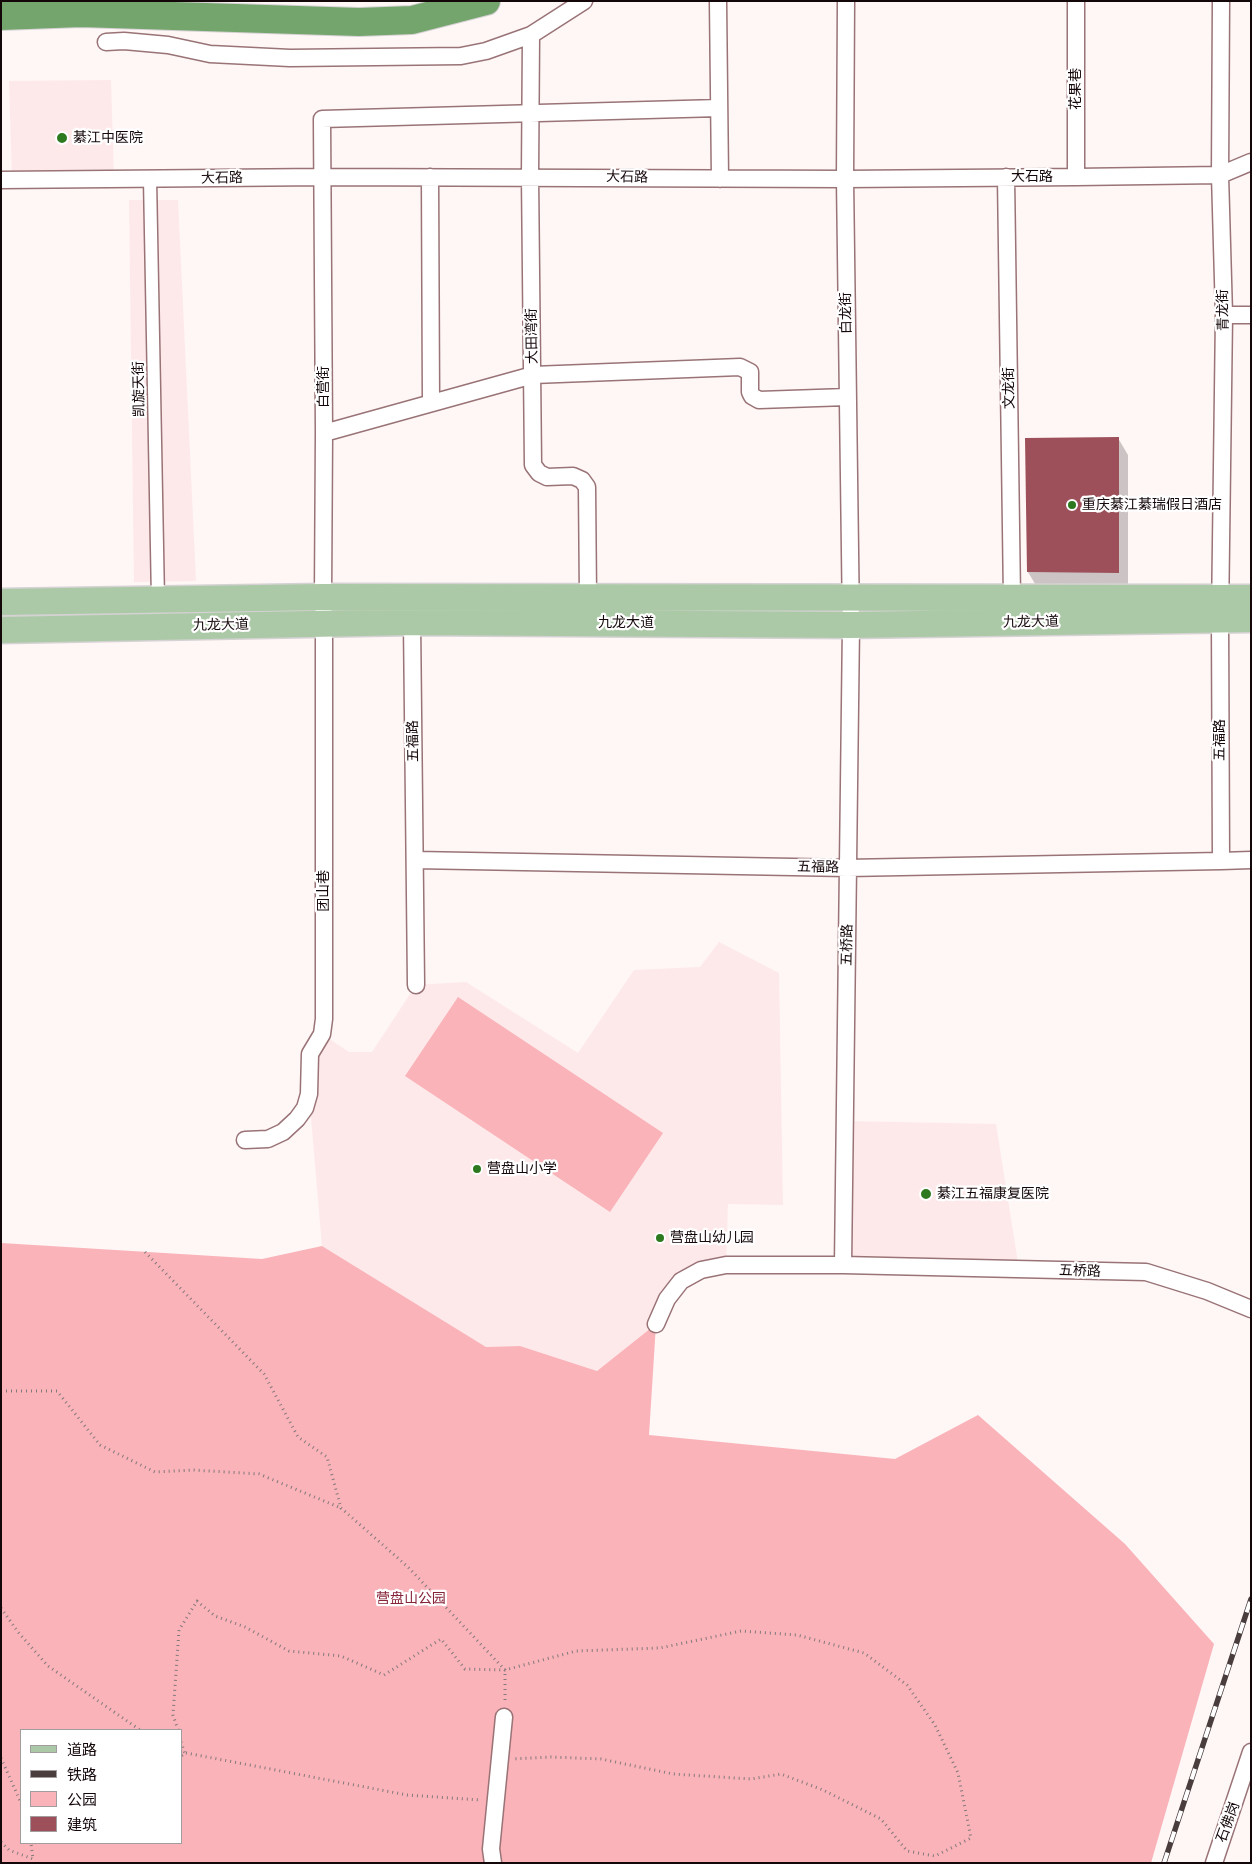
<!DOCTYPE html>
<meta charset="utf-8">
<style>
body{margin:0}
#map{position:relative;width:1252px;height:1864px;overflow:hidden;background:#fff6f6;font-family:"Public Sans","Noto Sans SC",sans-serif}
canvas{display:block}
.frame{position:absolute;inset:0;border:2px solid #140709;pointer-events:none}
.legend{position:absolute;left:20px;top:1729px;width:162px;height:115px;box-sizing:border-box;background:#fff;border:1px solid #a19c9d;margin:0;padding:6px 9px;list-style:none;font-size:15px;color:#140709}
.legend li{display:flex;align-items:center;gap:10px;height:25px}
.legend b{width:25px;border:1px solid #a19c9d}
</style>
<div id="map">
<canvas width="1252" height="1864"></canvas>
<div class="frame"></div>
<ul class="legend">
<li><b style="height:6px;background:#acc9a7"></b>道路</li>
<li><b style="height:6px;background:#493d3e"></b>铁路</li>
<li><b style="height:14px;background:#f9b3b9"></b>公园</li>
<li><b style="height:14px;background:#9d505a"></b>建筑</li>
</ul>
</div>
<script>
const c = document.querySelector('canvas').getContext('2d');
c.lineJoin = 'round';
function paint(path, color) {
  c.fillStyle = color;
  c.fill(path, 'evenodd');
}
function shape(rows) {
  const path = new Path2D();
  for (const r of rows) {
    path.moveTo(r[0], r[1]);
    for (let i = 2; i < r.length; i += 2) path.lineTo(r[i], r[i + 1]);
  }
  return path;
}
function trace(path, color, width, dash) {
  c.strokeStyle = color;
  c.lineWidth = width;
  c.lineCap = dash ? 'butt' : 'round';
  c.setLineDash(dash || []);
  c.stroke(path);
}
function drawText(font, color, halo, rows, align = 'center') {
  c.font = font + ' "Public Sans","Noto Sans SC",sans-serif';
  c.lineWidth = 4.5;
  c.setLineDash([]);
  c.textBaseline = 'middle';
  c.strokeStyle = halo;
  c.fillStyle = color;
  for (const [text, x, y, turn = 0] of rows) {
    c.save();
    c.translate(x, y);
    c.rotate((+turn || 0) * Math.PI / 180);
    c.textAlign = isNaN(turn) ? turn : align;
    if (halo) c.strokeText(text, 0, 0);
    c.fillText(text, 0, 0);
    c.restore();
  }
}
paint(shape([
 [111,80,114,179,12,180,9,81],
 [129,200,178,200,196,581,134,582],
 [719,942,779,973,783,1205,728,1204,726,1265,681,1281,656,1324,597,1371,520,1346,486,1347,322,1246,309,1094,322,1034,349,1052,372,1052,416,985,466,982,578,1053,634,970,700,967],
 [845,1121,996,1124,1019,1269,843,1265]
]), '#fee9ea');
paint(shape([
 [458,997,663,1133,610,1212,405,1076],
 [1,1243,262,1259,322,1246,486,1347,520,1346,597,1371,656,1324,649,1435,895,1459,978,1415,1125,1544,1214,1644,1151,1863,1,1863],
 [21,1730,181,1730,181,1843,21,1843]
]), '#f9b3b9');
paint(shape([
 [1118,438,1128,455,1128,589,1038,589,1028,572,1026,439]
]), '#0003');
paint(shape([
 [1119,437,1119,573,1027,572,1025,438]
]), '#9d505a');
const pedestrian = shape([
 [150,179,158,600]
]);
const minor = shape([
 [718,1,720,179],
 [531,35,530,176,533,465,539,473,547,477,573,476,582,480,587,487,588,597],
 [106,42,124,41,168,45,210,54,290,58,461,56,486,51,531,35,584,1],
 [430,177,431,403],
 [1006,177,1012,598],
 [1076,177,1076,1],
 [1,180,323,177,845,179,1076,177,1220,175,1251,162],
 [1224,315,1251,315],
 [324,433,533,375,740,367,750,372,750,392,752,396,759,400,847,397],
 [412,622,416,985],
 [415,860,847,868,1221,861,1220,619,1224,315,1220,175,1221,1],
 [1221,861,1251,860],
 [245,1140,268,1139,283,1132,297,1119,305,1108,309,1094,310,1054,322,1034,324,1019,324,623,323,597,324,433,322,119,719,108],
 [843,1265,851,625,845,179,846,1],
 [656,1324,667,1299,681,1281,701,1270,726,1265,843,1265,1146,1272,1207,1291,1251,1309],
 [493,1863,491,1849,504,1717],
 [1214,1863,1251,1752]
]);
const primary = shape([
 [1,602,323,597,1251,598],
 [1,630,412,622,851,625,1251,619]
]);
const motorway = shape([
 [1,16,81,13,359,22,412,20,486,1]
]);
trace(pedestrian, '#997376', 15);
trace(minor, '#997376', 19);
trace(primary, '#d5d2d3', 29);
trace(motorway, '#d5d2d3', 30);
trace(shape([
 [145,1252,264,1374,298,1437,327,1457,341,1508,408,1567,505,1670,505,1703],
 [1,1391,57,1391,100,1445,155,1472,193,1470,259,1474,341,1508],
 [1,1608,18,1632,48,1666,140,1730],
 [178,1730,173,1715,179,1630,197,1601,215,1616,245,1627,289,1651,341,1656,384,1675,441,1639,465,1669,505,1670,576,1651,660,1648,741,1631,797,1635,864,1653,907,1685,935,1725,958,1773,971,1838,935,1856,907,1851,881,1819,823,1790,781,1774,751,1779,673,1774,601,1759,551,1757,513,1759],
 [181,1742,185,1754,181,1756],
 [181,1752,407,1795,480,1800],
 [1,1758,21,1803],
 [1,1842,9,1850,33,1859,31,1843]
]), '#84797a', 3, [1, 4]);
trace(pedestrian, '#fff', 12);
trace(minor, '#fff', 16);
trace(primary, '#acc9a7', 26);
trace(motorway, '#74a56c', 28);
const rail = shape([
 [1164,1863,1251,1599]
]);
trace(rail, '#493d3e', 5.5);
trace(rail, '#fff', 4, [11]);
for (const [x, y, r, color] of [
 [62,138,6,"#2d7920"],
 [1072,505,5,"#2d7920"],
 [477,1169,5,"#2d7920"],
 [926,1194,6,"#2d7920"],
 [660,1238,5,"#2d7920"]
]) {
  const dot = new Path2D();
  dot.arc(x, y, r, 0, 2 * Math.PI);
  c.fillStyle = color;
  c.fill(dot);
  trace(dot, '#fff', 2);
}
drawText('14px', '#140709', '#fff', [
 ["花果巷",1076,89,-90],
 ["大石路",627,177,1],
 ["大石路",1032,177],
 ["大石路",222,178,-1],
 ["青龙街",1223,310,-91],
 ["白龙街",846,313,-91],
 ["大田湾街",532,336,-91],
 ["白营街",324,387,-90],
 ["文龙街",1009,388,-91],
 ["凯旋天街",139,389,-91],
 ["九龙大道",1031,622,-1],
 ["九龙大道",626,623],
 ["九龙大道",221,625,-1],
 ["五福路",1220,740,-90],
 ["五福路",413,741,-91],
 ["五福路",818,867,1],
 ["团山巷",324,891,-90],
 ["五桥路",847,945,-89],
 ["五桥路",1080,1271,2],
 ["石佛岗",1228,1822,-70]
]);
drawText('14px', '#140709', '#fff', [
 ["綦江中医院",73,138],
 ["重庆綦江綦瑞假日酒店",1082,505],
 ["营盘山小学",487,1169],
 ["綦江五福康复医院",937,1194],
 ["营盘山幼儿园",670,1238]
], 'left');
drawText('14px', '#862438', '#fff', [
 ["营盘山公园",411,1599]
]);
</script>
